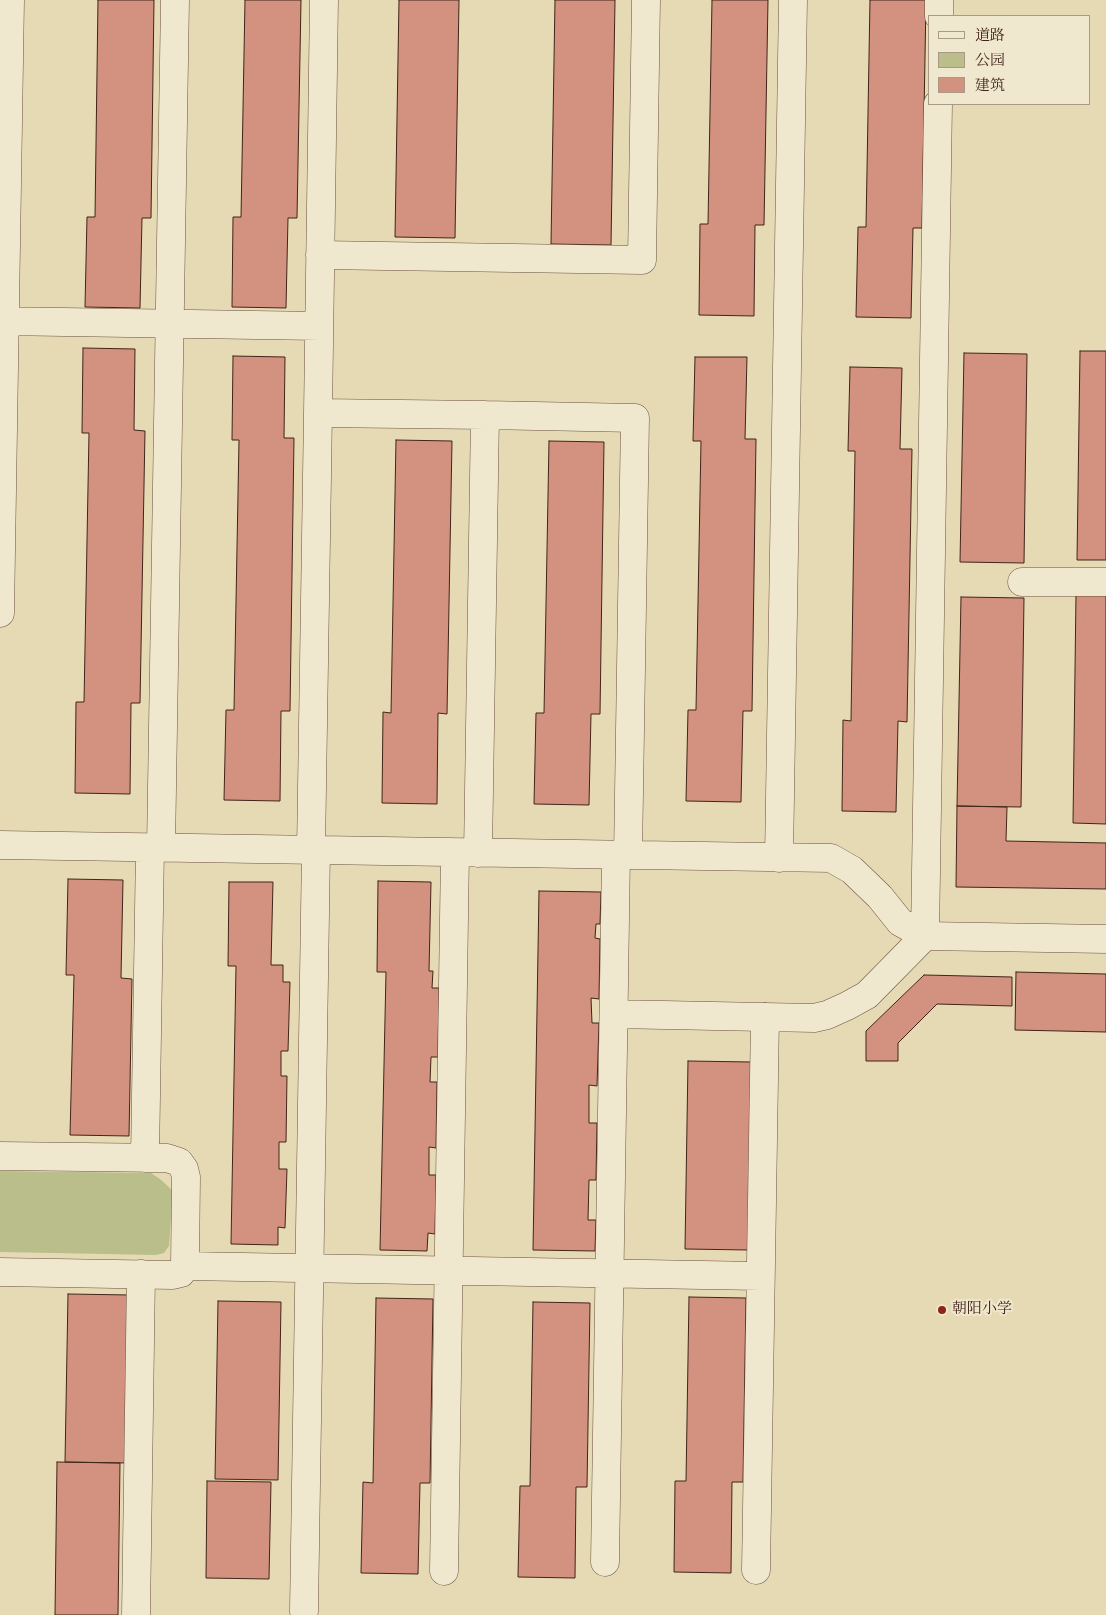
<!DOCTYPE html>
<meta charset="utf-8">
<style>
body{margin:0}
#map{position:relative;width:1106px;height:1615px;overflow:hidden;background:#e6dab4;font-family:Vollkorn,"Noto Serif SC",serif}
canvas{display:block}
.legend{position:absolute;left:928px;top:15px;width:162px;height:90px;box-sizing:border-box;background:#efe7ce;border:1px solid #a99986;margin:0;padding:6px 9px;list-style:none;font-size:15px;color:#412419}
.legend li{display:flex;align-items:center;gap:10px;height:25px}
.legend b{width:25px;border:1px solid #a99986}
</style>
<div id="map">
<canvas width="1106" height="1615"></canvas>
<ul class="legend">
<li><b style="height:6px;background:#efe7ce"></b>道路</li>
<li><b style="height:14px;background:#babe8a"></b>公园</li>
<li><b style="height:14px;background:#d3917f"></b>建筑</li>
</ul>
</div>
<script>
const c = document.querySelector('canvas').getContext('2d');
c.lineJoin = 'round';
function paint(path, color) {
  c.fillStyle = color;
  c.fill(path, 'evenodd');
}
function shape(rows) {
  const path = new Path2D();
  for (const r of rows) {
    path.moveTo(r[0], r[1]);
    for (let i = 2; i < r.length; i += 2) path.lineTo(r[i], r[i + 1]);
  }
  return path;
}
function trace(path, color, width, dash) {
  c.strokeStyle = color;
  c.lineWidth = width;
  c.lineCap = dash ? 'butt' : 'round';
  c.setLineDash(dash || []);
  c.stroke(path);
}
function drawText(font, color, halo, rows, align = 'center') {
  c.font = font + ' Vollkorn,"Noto Serif SC",serif';
  c.lineWidth = 4;
  c.setLineDash([]);
  c.textBaseline = 'middle';
  c.strokeStyle = halo;
  c.fillStyle = color;
  for (const [text, x, y, turn = 0] of rows) {
    c.save();
    c.translate(x, y);
    c.rotate((+turn || 0) * Math.PI / 180);
    c.textAlign = isNaN(turn) ? turn : align;
    if (halo) c.strokeText(text, 0, 0);
    c.fillText(text, 0, 0);
    c.restore();
  }
}
paint(shape([
 [0,1171,151,1173,160,1179,173,1191,169,1246,164,1253,156,1255,0,1252]
]), '#babe8a');
const building = shape([
 [98,0,154,0,151,218,142,218,140,308,85,307,87,217,95,217,98,0],
 [245,0,301,0,297,218,288,218,286,308,232,307,233,217,241,217,245,0],
 [399,0,459,0,455,238,395,237,399,0],
 [555,0,615,0,611,245,551,244,555,0],
 [712,0,768,0,764,225,755,225,754,316,699,315,700,224,708,224,712,0],
 [870,0,926,0,922,228,913,228,911,318,856,317,858,227,866,227,870,0],
 [83,348,135,349,134,430,145,431,140,703,131,703,130,794,75,793,76,702,84,702,89,433,82,433,83,348],
 [1080,351,1106,351,1106,560,1077,560,1080,351],
 [964,353,1027,354,1024,563,960,562,964,353],
 [233,356,285,357,284,438,294,438,290,711,281,711,280,801,224,800,226,710,234,710,239,440,232,440,233,356],
 [695,357,747,357,745,439,756,439,752,711,743,711,741,802,686,801,688,710,696,710,701,441,693,441,695,357],
 [850,367,902,368,900,449,912,449,907,722,898,721,896,812,842,811,843,720,851,721,855,451,848,451,850,367],
 [396,440,452,441,447,714,438,713,437,804,382,803,383,712,391,713,396,440],
 [549,441,604,442,600,714,591,714,589,805,534,804,536,713,544,713,549,441],
 [1076,594,1106,595,1106,824,1073,823,1076,594],
 [961,597,1024,598,1021,807,957,806,961,597],
 [957,806,1007,807,1006,841,1106,843,1106,889,956,887,957,806],
 [68,879,123,880,121,978,132,979,129,1136,70,1135,74,975,66,975,68,879],
 [378,881,431,882,429,971,433,971,432,988,439,988,438,1057,431,1057,430,1082,437,1082,436,1148,429,1147,429,1175,436,1175,435,1234,428,1233,427,1251,380,1250,386,972,377,972,378,881],
 [229,882,273,882,271,965,283,965,283,982,290,982,288,1051,281,1051,281,1076,287,1076,286,1142,279,1142,279,1169,287,1169,285,1228,278,1227,278,1245,231,1244,236,966,228,966,229,882],
 [539,891,601,892,600,924,596,924,595,938,600,939,599,999,591,998,592,1023,599,1023,597,1086,589,1085,589,1123,597,1123,596,1180,589,1180,588,1220,596,1220,595,1251,533,1250,539,891],
 [1016,972,1106,974,1106,1032,1015,1030,1016,972],
 [924,975,1012,977,1012,1006,937,1004,898,1043,898,1061,866,1061,866,1031,924,975],
 [688,1061,751,1062,748,1250,685,1249,688,1061],
 [68,1294,130,1295,128,1463,65,1462,68,1294],
 [689,1297,746,1298,743,1482,732,1482,731,1573,674,1572,675,1481,686,1481,689,1297],
 [376,1298,433,1299,430,1483,420,1483,418,1574,361,1573,363,1482,373,1483,376,1298],
 [218,1301,281,1302,278,1480,215,1479,218,1301],
 [533,1302,590,1303,587,1487,576,1487,575,1578,518,1577,520,1486,530,1486,533,1302],
 [57,1462,120,1463,118,1615,55,1615,57,1462],
 [207,1481,271,1482,269,1579,206,1578,207,1481]
]);
paint(building, '#d3917f');
trace(building, '#412419', 1);
const minor = shape([
 [939,16,939,0],
 [320,255,642,260,646,0],
 [0,321,319,326],
 [318,413,324,0],
 [1022,582,1106,582],
 [0,613,10,0],
 [0,845,831,858,852,870,880,897,900,922,925,936,1106,939],
 [161,848,175,0],
 [311,850,318,413,485,415,635,418,628,855],
 [478,853,485,415],
 [779,858,793,0],
 [614,1014,814,1018,827,1015,847,1006,867,995,925,936,938,104],
 [0,1156,167,1158,179,1162,184,1169,186,1177,185,1266,181,1273,173,1275,0,1272],
 [145,1158,150,848],
 [185,1266,760,1276],
 [605,1562,616,855],
 [756,1570,765,1017],
 [444,1571,455,853],
 [304,1611,316,850],
 [136,1615,141,1274]
]);
trace(minor, '#6a5240', 29);
trace(minor, '#efe7ce', 28);
for (const [x, y, r, color] of [
 [942,1310,5,"#8f2418"]
]) {
  const dot = new Path2D();
  dot.arc(x, y, r, 0, 2 * Math.PI);
  c.fillStyle = color;
  c.fill(dot);
  trace(dot, '#efe7ce', 2);
}
drawText('15px', '#412419', '#efe7ce', [
 ["朝阳小学",952,1310]
], 'left');
</script>
